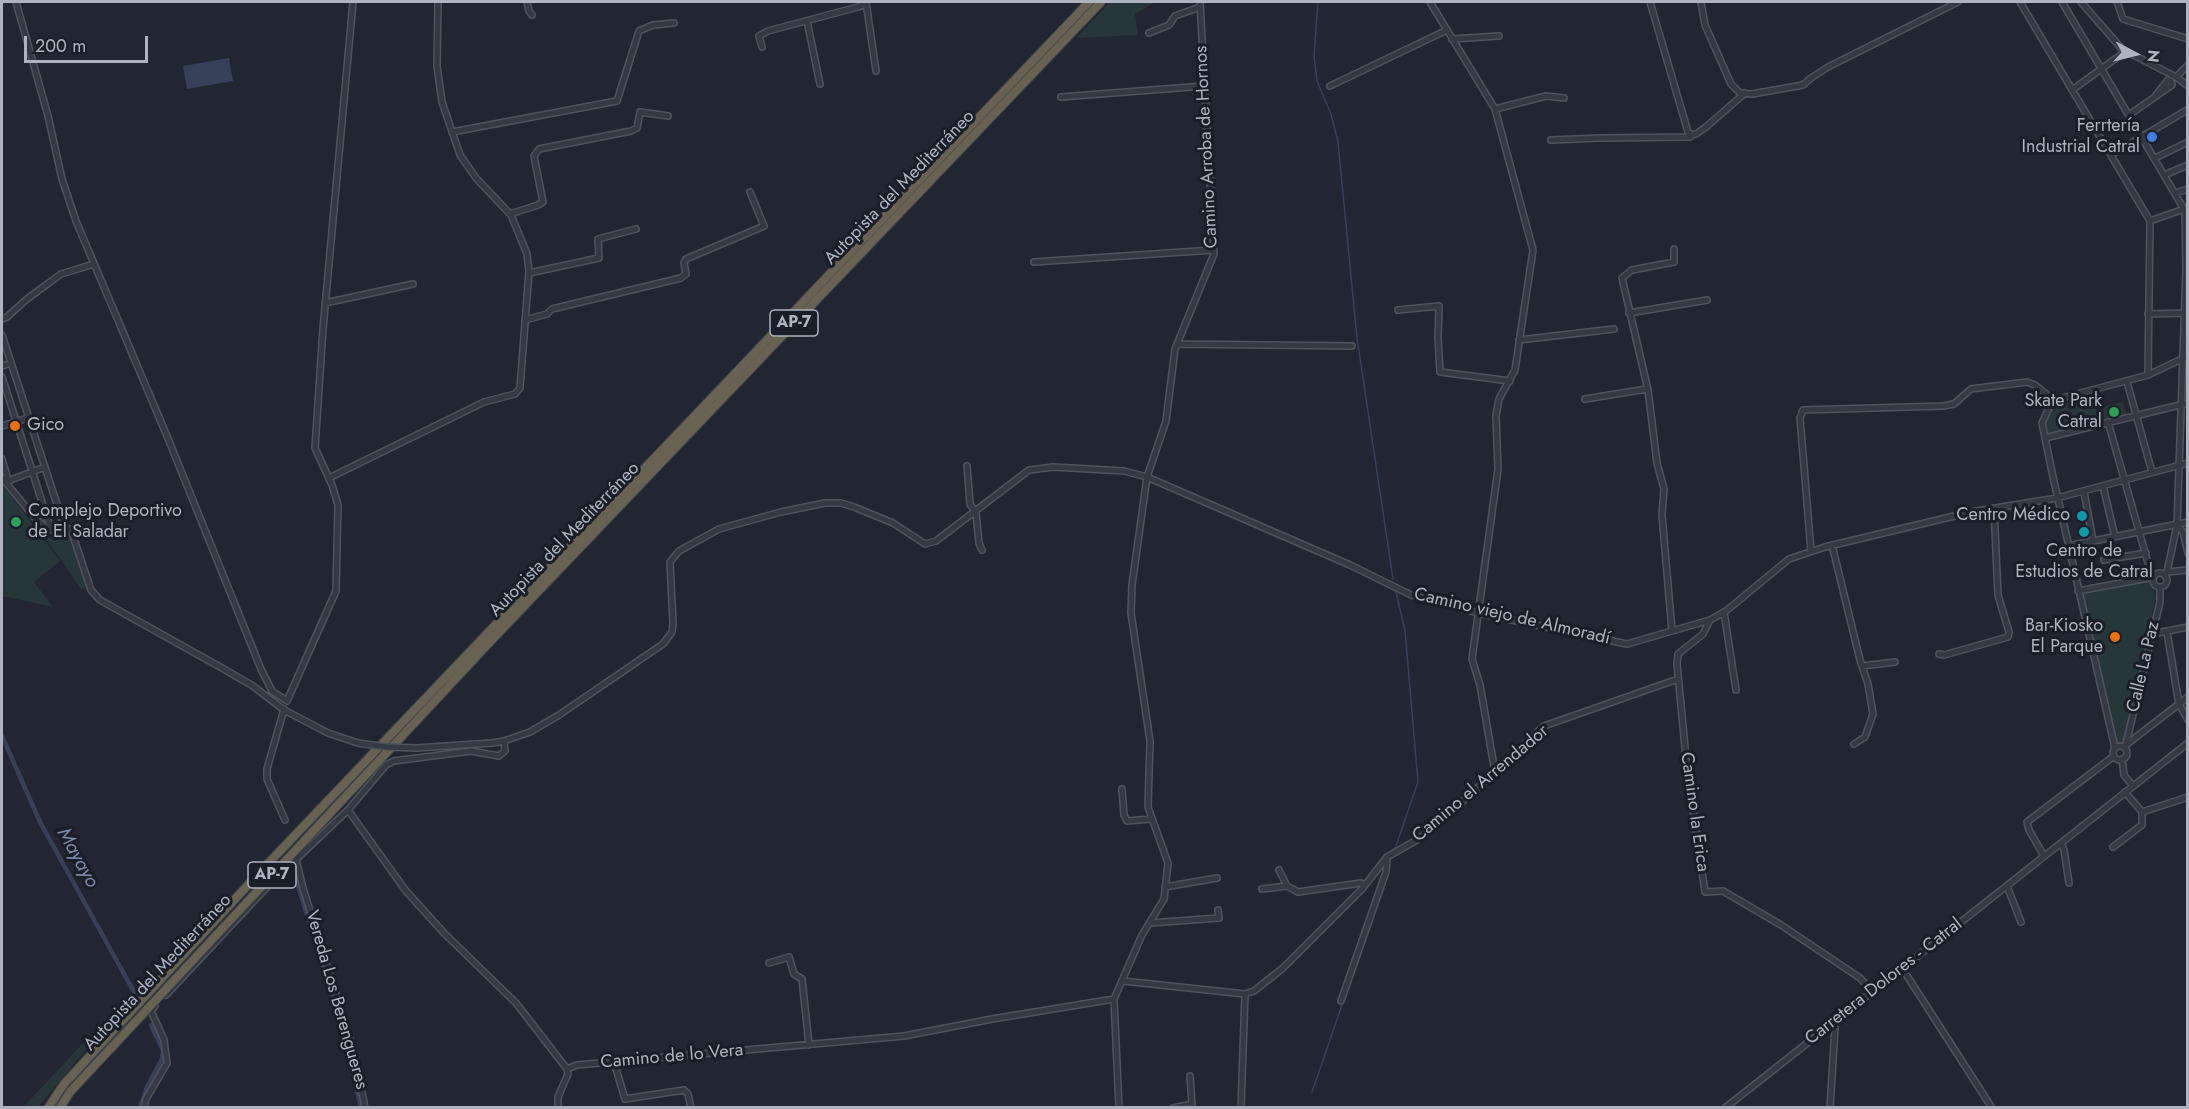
<!DOCTYPE html>
<meta charset="utf-8">
<style>
body{margin:0}
#map{position:relative;width:2189px;height:1109px;overflow:hidden;background:#212632;font-family:Jost,sans-serif}
canvas{display:block}
.frame{position:absolute;inset:0;border:3px solid #aeb3c0;pointer-events:none}
.north{position:absolute;left:2105px;top:24px;width:60px;height:60px;-webkit-text-stroke:4px #1a1e28;paint-order:stroke;rotate:97deg;font-size:16px;font-weight:700;line-height:24px;text-align:center;color:#aeb3c0}
.north::after{content:'';display:block;margin:auto;width:21px;height:27px;background:#aeb3c0;clip-path:polygon(50% 0,100% 100%,50% 72%,0 100%)}
.scale{position:absolute;left:24px;top:36px;width:124px;height:27px;box-sizing:border-box;border:3px solid #aeb3c0;border-top:0;padding-left:8px;font-size:18px;line-height:21px;white-space:nowrap;color:#aeb3c0;-webkit-text-stroke:4px #1a1e28;paint-order:stroke}
</style>
<div id="map">
<canvas width="2189" height="1109"></canvas>
<div class="frame"></div>
<div class="north">N</div>
<div class="scale">200 m</div>
</div>
<script>
const c = document.querySelector('canvas').getContext('2d');
c.lineJoin = 'round';
function paint(path, color) {
  c.fillStyle = color;
  c.fill(path, 'evenodd');
}
function shape(rows) {
  const path = new Path2D();
  for (const r of rows) {
    if (r.length === 3) {
      path.moveTo(r[0] + r[2], r[1]);
      path.arc(r[0], r[1], r[2], 0, 2 * Math.PI);
      continue;
    }
    path.moveTo(r[0], r[1]);
    for (let i = 2; i < r.length; i += 2) path.lineTo(r[i], r[i + 1]);
  }
  return path;
}
function trace(path, color, width, dash) {
  c.strokeStyle = color;
  c.lineWidth = width;
  c.lineCap = dash ? 'butt' : 'round';
  c.setLineDash(dash || []);
  c.stroke(path);
}
function drawText(font, color, halo, rows, align = 'center') {
  c.font = font + ' Jost,sans-serif';
  c.lineWidth = 6;
  c.setLineDash([]);
  c.textBaseline = 'middle';
  c.strokeStyle = halo;
  c.fillStyle = color;
  for (const [text, x, y, turn = 0] of rows) {
    c.save();
    c.translate(x, y);
    c.rotate((+turn || 0) * Math.PI / 180);
    c.textAlign = isNaN(turn) ? turn : align;
    if (halo) c.strokeText(text, 0, 0);
    c.fillText(text, 0, 0);
    c.restore();
  }
}
paint(shape([
 [1110,2,1156,2,1135,14,1138,35,1076,38],
 [2097,392,2101,407,2123,402,2127,416,2046,435,2044,423,2052,407,2063,399],
 [2,484,60,561,34,582,53,607,2,596],
 [68,529,87,586,82,590,46,539],
 [2151,581,2156,597,2124,741,2120,744,2114,739,2083,594],
 [120,1004,124,1010,83,1053,38,1107,23,1107]
]), '#273638');
paint(shape([
 [229,58,233,81,187,89,183,66]
]), '#364058');
trace(shape([
 [1318,2,1314,56,1317,81,1331,114,1338,142,1357,338,1393,579],
 [1395,849,1418,782,1405,631,1396,592],
 [1312,1092,1343,1002]
]), '#364058', 1.5);
trace(shape([
 [2,736,40,822,134,992],
 [294,873,345,1036,361,1108],
 [140,1108,147,1087,162,1059,163,1050,151,1025]
]), '#364058', 4.5);
const minor = shape([
 [16,2,48,116,62,179,76,221,167,436,261,669,272,691,287,701,336,591,338,505,332,485,315,448,323,329,353,2],
 [527,2,529,11,532,15],
 [866,2,876,71],
 [1430,2,1495,109,1533,250,1515,370,1499,399,1496,416,1498,469,1472,659,1480,685,1495,772],
 [1650,2,1688,132,1692,135,1696,134,1706,127,1745,93],
 [1701,2,1705,25,1731,84,1740,93,1752,94,1803,85,1811,78,1828,67,1958,2],
 [2020,2,2150,221,2148,375],
 [2062,2,2188,216],
 [2081,2,2122,49,2176,77,2188,86],
 [2117,2,2123,19,2188,39],
 [807,21,820,84],
 [1149,33,1169,25,1175,16,1200,7],
 [1452,39,1499,36],
 [762,47,759,36,768,31,858,7,865,4,866,2],
 [2176,77,2188,65],
 [1330,86,1447,30],
 [2072,90,2122,54],
 [1061,97,1204,86],
 [1495,109,1546,96,1564,98],
 [2129,115,2172,85,2171,81,2168,80,2156,95],
 [452,132,617,101,639,31,653,25,674,23],
 [1551,140,1601,138,1690,137,1692,135],
 [2111,155,2187,110],
 [2155,158,2188,142],
 [2164,175,2188,165],
 [2175,193,2188,189],
 [510,214,538,205,543,202,534,156,539,149,631,131,637,128,640,112,668,116],
 [2185,214,2186,270],
 [2150,221,2184,209],
 [1034,262,1213,250],
 [529,273,599,258,598,239,636,229],
 [325,303,413,284],
 [1398,310,1439,306,1438,338,1440,372,1510,381],
 [1629,313,1707,300],
 [2148,314,2186,313],
 [2,319,7,317,27,299,61,274,94,264],
 [525,320,547,314,552,309,681,278,686,274,684,263,686,259,764,226,750,192],
 [2,335,64,526],
 [1519,340,1614,329],
 [1177,344,1352,346],
 [2,366,11,363],
 [2,377,51,530],
 [2127,382,2152,472],
 [1585,399,1647,389],
 [2108,422,2152,577],
 [2,426,28,418],
 [2045,438,2188,403],
 [2,459,8,480],
 [967,466,970,504,976,513,979,543,982,550],
 [2,478,35,518,47,529,64,526],
 [329,478,484,402,515,394,520,388,529,271,527,254,511,215,476,178,460,155,442,102,437,66,438,2],
 [5,482,45,467],
 [2103,486,2115,537],
 [2084,492,2093,541],
 [2177,525,2183,532,2188,553],
 [64,526,71,530,91,590,100,600,222,668,253,686,284,710,328,733,358,743],
 [1832,545,1860,660,1868,684,1873,714,1865,737,1854,744],
 [2068,546,2188,522],
 [1811,551,1800,418,1803,410,1943,406,1954,404,1971,389,2027,382,2035,385,2056,402],
 [2104,560,2146,553],
 [2167,572,2188,570],
 [2160,580,7],
 [2165,576,2167,572,2177,525,2186,269],
 [2078,591,2154,577],
 [1724,612,1736,690],
 [1710,620,1703,634,1678,654,1677,664,1687,768,1705,892,1723,891,1781,925,1860,978,1872,991],
 [1672,631,1662,515,1664,489,1657,463,1648,390,1622,278,1632,270,1674,262,1674,249],
 [2167,632,2179,704,2188,720],
 [2152,634,2188,627],
 [1939,654,1944,655,2008,637,2009,632,1998,595,1994,508],
 [1862,666,1895,662],
 [284,709,267,769,267,779,285,820],
 [2127,744,2188,697],
 [2120,753,7],
 [416,748,492,743,504,741,530,732,559,715,663,644,672,632,673,623,670,562,679,551,719,529,781,512,825,503,841,503,854,507,893,523,925,544,936,541,1029,470,1053,467,1124,471,1147,477,1350,565,1411,595,1478,613,1627,644,1710,620,1726,611,1789,559,1825,547,1971,512,2057,498,2188,463],
 [2115,748,2053,477,2042,423,2050,406,2062,398,2148,375,2188,356],
 [2125,748,2160,602,2160,587],
 [2122,759,2124,775,2133,786],
 [1122,789,1124,815,1127,821,1151,819],
 [2125,792,2142,812],
 [348,810,406,891,444,933,516,1003,567,1069],
 [2142,812,2188,797],
 [2061,843,2064,850,2069,883],
 [2113,847,2142,825,2142,812],
 [2044,856,2029,830,2027,822,2114,756],
 [296,859,303,888,355,1056,365,1108],
 [1279,870,1287,886],
 [2007,886,2021,922],
 [1165,887,1217,878],
 [1262,889,1287,886,1298,892,1361,883,1364,886],
 [1150,923,1219,918,1218,910],
 [769,963,789,957,794,974,802,979,809,1045],
 [1902,968,1992,1108],
 [1123,981,1245,994,1254,991,1283,968,1362,889,1387,857,1417,840,1447,816,1544,726,1678,679],
 [166,995,268,886,348,810,386,765,394,761,471,751,499,756,505,751,504,741],
 [1341,1001,1386,872,1387,857],
 [614,1062,625,1099,684,1090,688,1094,691,1108],
 [567,1069,577,1065,904,1036,992,1019,1114,999],
 [144,1108,146,1099,167,1063,164,1040,151,1011,155,1006],
 [558,1108,558,1097,568,1074,567,1069],
 [1119,1108,1114,999,1142,935,1164,899,1168,863,1148,807,1150,741,1131,613,1132,585,1147,477,1166,421,1175,349,1214,254,1200,2],
 [1173,1108,1192,1104,1190,1076],
 [1241,1108,1245,994],
 [1725,1108,2188,743],
 [1830,1108,1835,1028,1832,1023]
]);
const highway = shape([
 [48,1108,64,1084,261,871,1089,2],
 [60,1108,70,1092,487,645,1101,2]
]);
trace(minor, '#4f535e', 8);
trace(highway, '#3c404b', 10);
trace(minor, '#343943', 5);
trace(highway, '#686252', 8);
const minorBridge = shape([
 [358,743,387,747,416,748]
]);
trace(minorBridge, '#4f535e', 8, []);
trace(minorBridge, '#343943', 5);
for (const [x, y, r, color] of [
 [2152,137,6,"#3f7fe0"],
 [2114,412,6,"#2e9e5b"],
 [15,426,6,"#e8710a"],
 [2082,516,6,"#0f9aa8"],
 [16,522,6,"#2e9e5b"],
 [2084,532,6,"#0f9aa8"],
 [2115,637,6,"#e8710a"]
]) {
  const dot = new Path2D();
  dot.arc(x, y, r, 0, 2 * Math.PI);
  c.fillStyle = color;
  c.fill(dot);
  trace(dot, '#1a1e28', 2);
}
for (const [x, y, w] of [
 [794,323,48],
 [272,875,48]
]) {
  const box = new Path2D();
  box.roundRect(x - w / 2, y - 13, w, 26, 4.5);
  c.fillStyle = '#1a1e28';
  c.fill(box);
  trace(box, '#aeb3c0', 1.5);
}
drawText('bold 16px', '#aeb3c0', null, [
 ["AP-7",794,323],
 ["AP-7",272,875]
]);
drawText('18px', '#aeb3c0', '#1a1e28', [
 ["Ferrtería",2140,127],
 ["Industrial Catral",2140,148],
 ["Skate Park",2102,402],
 ["Catral",2102,423],
 ["Gico",27,426,"left"],
 ["Complejo Deportivo",28,512,"left"],
 ["de El Saladar",28,533,"left"],
 ["Centro Médico",2070,516],
 ["Centro de",2084,552,"center"],
 ["Estudios de Catral",2084,573,"center"],
 ["Bar-Kiosko",2103,627],
 ["El Parque",2103,648]
], 'right');
drawText('18px', '#aeb3c0', '#1a1e28', [
 ["Camino Arroba de Hornos",1207,147,-93],
 ["Autopista del Mediterráneo",900,188,-46],
 ["Autopista del Mediterráneo",565,540,-46],
 ["Camino viejo de Almoradí",1512,617,13],
 ["Calle La Paz",2144,667,-77],
 ["Camino el Arrendador",1481,784,-40],
 ["Camino la Erica",1694,812,82],
 ["Autopista del Mediterráneo",158,973,-47],
 ["Carretera Dolores - Catral",1884,982,-38],
 ["Vereda Los Berengueres",336,1000,74],
 ["Camino de lo Vera",672,1057,-5]
]);
drawText('italic 20px', '#7a87a6', '#1a1e28', [
 ["Mayayo",77,858,61]
]);
</script>
